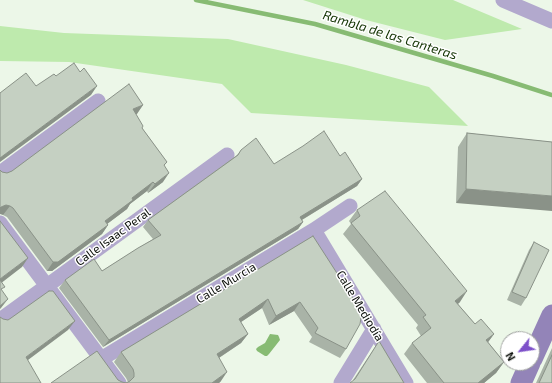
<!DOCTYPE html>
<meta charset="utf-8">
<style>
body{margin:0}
#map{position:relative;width:552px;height:383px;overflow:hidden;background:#ecf7e8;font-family:"Exo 2",sans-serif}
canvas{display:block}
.north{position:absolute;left:500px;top:331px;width:40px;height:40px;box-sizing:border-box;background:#fff;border:1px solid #9ea09e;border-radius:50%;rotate:240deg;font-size:11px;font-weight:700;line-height:16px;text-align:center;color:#0d110c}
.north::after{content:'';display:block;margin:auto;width:14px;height:18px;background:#7d50c9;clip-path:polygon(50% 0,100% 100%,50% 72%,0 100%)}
</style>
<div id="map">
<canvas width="552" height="383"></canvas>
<div class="north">N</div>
</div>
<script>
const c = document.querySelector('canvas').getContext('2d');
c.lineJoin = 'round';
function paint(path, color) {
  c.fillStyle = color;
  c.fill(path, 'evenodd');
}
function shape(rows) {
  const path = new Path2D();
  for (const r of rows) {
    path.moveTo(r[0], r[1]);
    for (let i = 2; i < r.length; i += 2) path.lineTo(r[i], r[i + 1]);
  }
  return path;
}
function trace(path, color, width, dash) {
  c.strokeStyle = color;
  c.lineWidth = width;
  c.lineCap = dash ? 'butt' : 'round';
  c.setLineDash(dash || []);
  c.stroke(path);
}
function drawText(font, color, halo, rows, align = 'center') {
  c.font = font + ' "Exo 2",sans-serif';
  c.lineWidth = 3;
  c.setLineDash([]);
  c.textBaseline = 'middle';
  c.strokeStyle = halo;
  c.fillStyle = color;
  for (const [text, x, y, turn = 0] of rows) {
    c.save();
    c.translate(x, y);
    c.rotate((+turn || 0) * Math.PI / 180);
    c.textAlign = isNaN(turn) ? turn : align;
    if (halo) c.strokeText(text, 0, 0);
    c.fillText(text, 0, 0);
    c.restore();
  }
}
paint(shape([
 [303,0,453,0,522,29,445,40,366,20],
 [0,26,64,33,228,39,346,65,429,87,468,126,251,113,222,84,69,62,0,61]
]), '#beeaad');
paint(shape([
 [270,334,278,335,279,337,280,340,269,354,267,356,265,356,257,351,256,349,258,347,265,343]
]), '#87bb73');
trace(shape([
 [196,0,315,24,493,76,552,95]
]), '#87bb73', 4.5);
trace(shape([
 [503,0,552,21],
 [0,173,98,101],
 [0,223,119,383],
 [314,230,406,383],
 [0,320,227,155],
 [101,359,314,230,350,206],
 [341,383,374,329]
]), '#b2a9cd', 15);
trace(shape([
 [532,359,552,315],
 [521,383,530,363]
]), '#9384b8', 21);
paint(shape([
 [143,105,136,114,142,128,167,162,164,166,163,182,148,193,147,191,130,204,127,209,107,224,108,225,102,234,52,271,47,271,7,217,3,215,2,172,7,173,12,171],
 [467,133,552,142,456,203,458,147],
 [241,150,274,164,340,156,362,179,357,186,302,220,303,222,298,229,103,347,59,288,65,280,102,271,153,239,143,227,148,220,237,155],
 [357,210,460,302,458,304,475,324,494,334,488,342,504,362,496,373,484,383,427,383,404,354,412,343,421,336,416,328,418,325,343,234,351,224,349,221],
 [313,236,346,349,340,358,309,342,312,337,294,311,269,325,262,308,241,322,248,334,241,343,219,358,221,381,219,383,51,383,118,380,122,382,126,383,128,382,126,378,114,362,121,352],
 [534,242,526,298,521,306,507,300,529,250],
 [379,341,404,383,353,380],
 [552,348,552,383,536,383]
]), '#a9b3a7');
paint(shape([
 [97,86,91,95,0,162,0,158,1,157],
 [143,105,137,114,127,118,133,109],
 [169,173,163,182,148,193,155,184],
 [362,179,357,186,295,224,300,217],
 [153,182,147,191,130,204,127,209,99,230,105,221,132,198],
 [466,189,552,196,552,211,456,203],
 [6,205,10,206,3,215,0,214,0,208,1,207],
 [303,222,298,229,103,347,109,340],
 [108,225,102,234,52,271,47,271,53,262],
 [28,258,22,267,0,284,0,279],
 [467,291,460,302,448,312,455,301],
 [8,299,1,308,0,309,0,306],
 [268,299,262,308,232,328,239,319],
 [300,302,294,311,269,325,276,316],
 [75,321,68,330,20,366,26,357],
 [248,334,241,343,211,363,217,354],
 [494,334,486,345,486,340],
 [504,362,496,373,484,383,478,383],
 [227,372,221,381,219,383,212,383]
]), '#8a9288');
const building = shape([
 [74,63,80,72,84,68,97,86,0,158,0,93,26,73,36,86,54,74,56,76,74,63],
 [129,84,143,105,133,109,143,126,142,128,167,162,164,165,169,173,155,184,153,182,132,198,133,200,105,221,108,225,58,262,53,262,13,208,10,206,6,205,1,207,0,208,0,170,2,172,7,173,12,171,129,84],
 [324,131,340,156,345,152,362,179,300,217,303,222,109,340,65,280,94,259,102,271,138,248,161,235,148,220,238,155,241,150,256,138,274,164,303,146,324,131],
 [467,133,552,142,552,196,466,189,467,133],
 [385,191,467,291,455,301,475,324,481,319,494,334,486,340,504,362,478,383,444,383,412,343,431,328,423,317,426,315,351,223,360,216,357,210,385,191],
 [0,221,28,258,0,279,0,221],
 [313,236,362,312,360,324,346,349,315,333,318,328,300,302,276,316,268,299,239,319,248,334,217,354,227,372,212,383,51,383,97,351,118,380,122,382,126,383,130,381,134,377,134,373,133,369,121,352,313,236],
 [534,242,549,250,526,298,512,292,534,242],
 [0,280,5,287,1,289,8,299,0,306,0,280],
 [49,291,53,291,75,321,26,357,41,383,0,383,0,317,3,319,8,320,11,318,49,291],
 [379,341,404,383,350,383,355,379,379,341],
 [552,355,552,383,539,383,552,355]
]);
paint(building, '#c5d0c2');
trace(building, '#8a9288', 1);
drawText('12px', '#0d110c', '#fff', [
 ["Calle Isaac Peral",113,237,-36],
 ["Calle Murcia",226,283,-31],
 ["Calle Mediodía",360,306,59]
]);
drawText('italic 13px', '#130', '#fff', [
 ["Rambla de las Canteras",390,35,17]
]);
</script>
